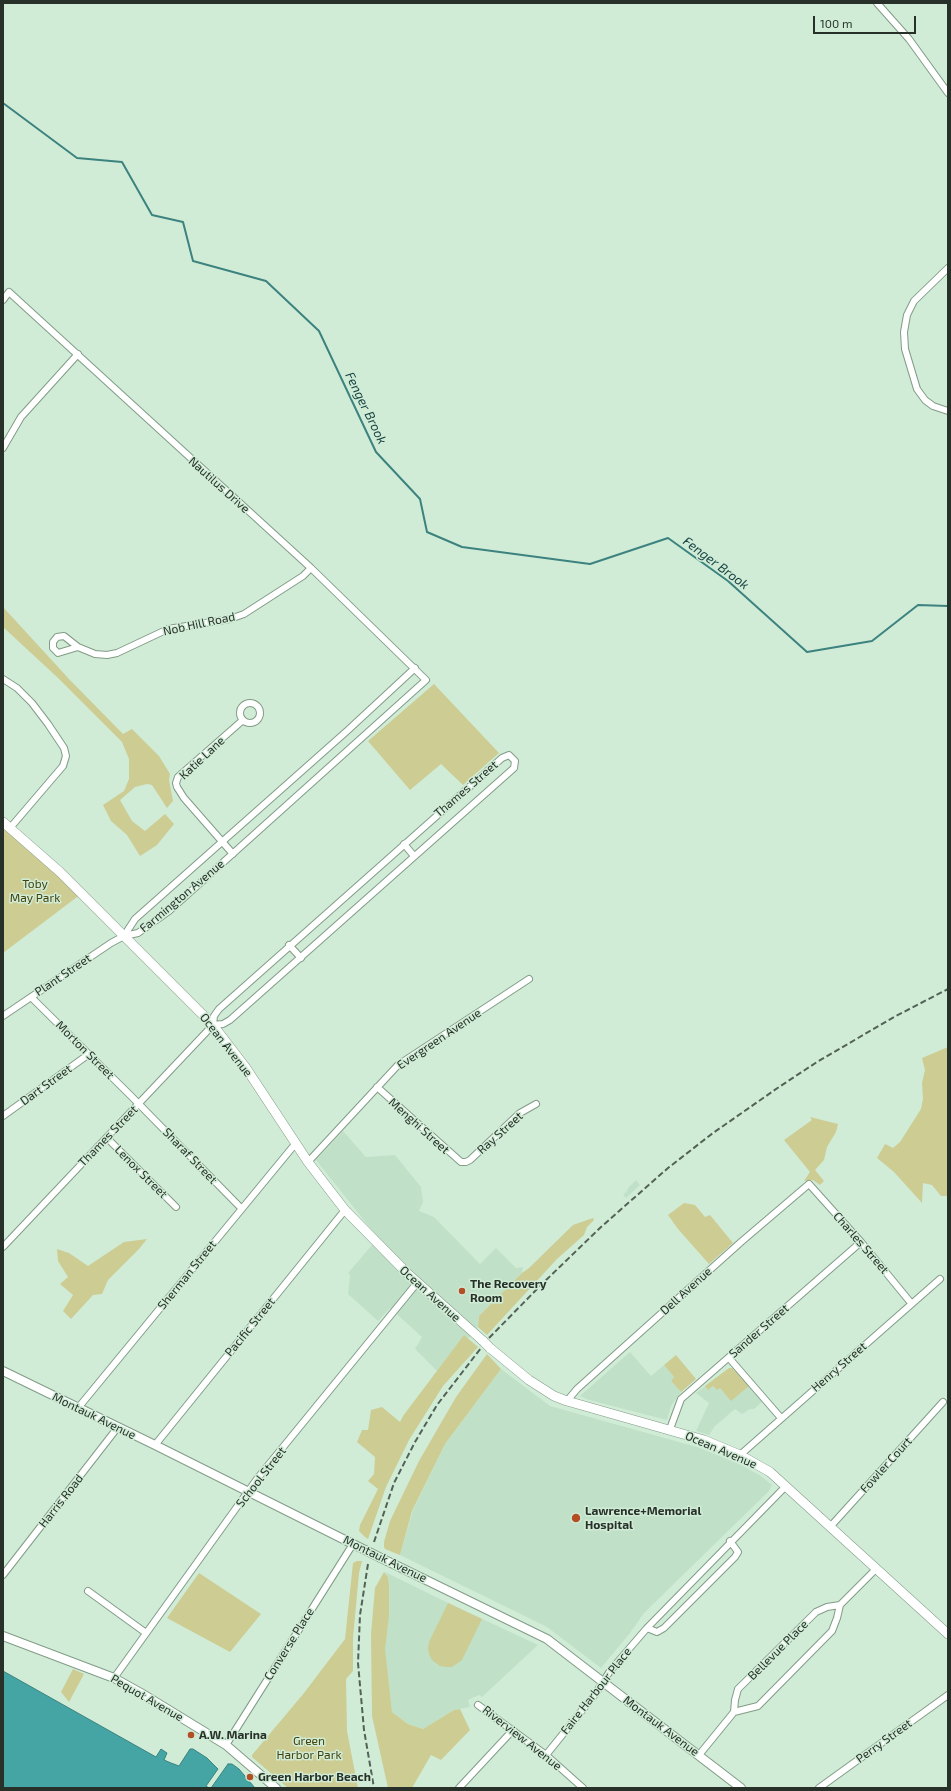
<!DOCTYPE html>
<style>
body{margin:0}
#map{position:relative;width:951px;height:1791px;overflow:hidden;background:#d0ecd6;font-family:"Exo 2",sans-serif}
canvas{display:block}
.frame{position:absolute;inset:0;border:4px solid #273129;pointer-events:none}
.scale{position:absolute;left:813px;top:16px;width:103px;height:18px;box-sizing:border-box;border:2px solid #273129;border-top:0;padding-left:5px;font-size:12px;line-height:14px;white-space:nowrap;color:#273129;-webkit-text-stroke:3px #d0ecd6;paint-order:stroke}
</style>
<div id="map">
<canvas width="951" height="1791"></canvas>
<div class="frame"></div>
<div class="scale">100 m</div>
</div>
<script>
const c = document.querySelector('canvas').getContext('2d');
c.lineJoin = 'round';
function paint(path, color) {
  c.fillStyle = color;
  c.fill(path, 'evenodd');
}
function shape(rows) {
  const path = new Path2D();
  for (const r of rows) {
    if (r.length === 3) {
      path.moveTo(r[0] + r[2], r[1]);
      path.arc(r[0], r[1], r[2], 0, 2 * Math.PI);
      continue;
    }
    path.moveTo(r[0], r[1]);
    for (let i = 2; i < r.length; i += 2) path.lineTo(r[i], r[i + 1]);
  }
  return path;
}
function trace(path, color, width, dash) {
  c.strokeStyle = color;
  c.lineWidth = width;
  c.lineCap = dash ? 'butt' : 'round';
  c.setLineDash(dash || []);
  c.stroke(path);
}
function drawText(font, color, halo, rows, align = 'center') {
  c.font = font + ' "Exo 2",sans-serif';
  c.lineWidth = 3;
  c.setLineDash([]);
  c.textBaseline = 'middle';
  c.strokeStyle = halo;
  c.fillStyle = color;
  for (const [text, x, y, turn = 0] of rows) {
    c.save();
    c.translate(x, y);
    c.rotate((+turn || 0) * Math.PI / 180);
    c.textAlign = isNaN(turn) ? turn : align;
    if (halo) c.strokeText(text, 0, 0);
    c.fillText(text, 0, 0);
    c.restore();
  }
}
paint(shape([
 [343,1131,366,1157,395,1155,421,1187,423,1202,419,1211,434,1217,480,1264,496,1248,516,1268,523,1267,522,1273,479,1316,478,1327,468,1339,464,1336,437,1371,415,1349,422,1337,390,1308,378,1321,348,1294,350,1275,348,1273,378,1238,316,1160],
 [636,1180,640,1185,626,1198,623,1195,628,1190,627,1189],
 [630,1352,651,1376,664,1365,674,1377,671,1381,681,1392,671,1406,667,1420,589,1400,580,1396],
 [501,1369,550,1406,697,1447,741,1465,761,1476,772,1485,769,1491,644,1613,630,1633,601,1668,547,1627,400,1555,413,1510,445,1444],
 [705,1386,708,1390,713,1386,720,1388,731,1400,749,1386,763,1401,754,1409,750,1409,742,1414,735,1409,715,1426,709,1435,696,1431,709,1403,696,1393],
 [385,1572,440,1599,538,1645,482,1697,479,1695,468,1700,470,1707,454,1710,423,1729,408,1724,392,1712,385,1653,385,1641,389,1611,389,1585,388,1577]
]), '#c0e1c7');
paint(shape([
 [3,607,69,679,123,734,132,729,159,756,170,774,169,780,173,801,167,808,152,785,147,784,135,787,120,800,132,821,145,831,165,814,174,824,157,845,140,856,127,835,111,821,103,805,124,791,129,779,129,759,122,742,57,677,3,627],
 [434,684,499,753,463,785,441,764,410,790,368,741],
 [3,822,81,894,3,953],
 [948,1047,948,1196,941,1196,932,1185,923,1183,922,1203,894,1172,877,1158,885,1144,893,1148,900,1142,921,1109,923,1099,922,1083,925,1070,922,1058],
 [810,1117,838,1124,836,1132,827,1147,824,1160,815,1170,824,1181,820,1185,813,1180,804,1181,810,1172,784,1140,812,1120],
 [684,1203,695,1205,705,1217,710,1215,733,1243,709,1264,678,1229,668,1215],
 [593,1218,594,1220,587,1227,584,1235,557,1259,487,1335,478,1327,479,1316,522,1273,529,1268,573,1225],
 [147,1239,139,1249,108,1280,102,1294,93,1295,71,1319,63,1311,73,1295,60,1284,68,1277,58,1261,57,1249,69,1253,88,1266,124,1242],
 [464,1335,478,1347,443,1386,409,1440,386,1487,368,1539,365,1537,359,1531,360,1525,378,1489,368,1481,374,1474,375,1457,357,1442,362,1430,368,1430,371,1410,382,1407,400,1422,403,1416],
 [487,1354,501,1369,445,1444,412,1511,400,1555,385,1549,384,1547,384,1542,390,1521,419,1461,456,1397],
 [676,1355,696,1379,681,1392,671,1381,674,1377,664,1365],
 [729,1368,732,1368,749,1386,731,1401,720,1388,717,1390,713,1386,708,1390,705,1386],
 [357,1561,362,1561,359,1573,353,1638,353,1671,346,1679,347,1731,358,1788,288,1788,252,1757,252,1755,304,1693,345,1639,353,1563],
 [384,1572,388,1577,389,1585,389,1616,385,1649,392,1712,408,1724,423,1729,454,1710,460,1709,470,1730,441,1760,431,1755,412,1788,388,1788,372,1716,371,1634,375,1588],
 [199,1573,261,1614,230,1652,167,1618],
 [448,1603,482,1619,462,1660,452,1667,447,1667,440,1666,432,1660,429,1654,428,1649,429,1642],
 [73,1669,84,1674,69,1702,61,1692]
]), '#cdcc93');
const water = shape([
 [3,1671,156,1757,161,1749,167,1753,164,1760,171,1763,179,1766,190,1749,193,1749,207,1758,218,1769,206,1786,209,1788,3,1788,3,1671],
 [228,1764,232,1764,239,1769,255,1788,211,1788,228,1764]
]);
paint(water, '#45a4a4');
trace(water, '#3c827f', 1);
trace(shape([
 [3,103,77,158,122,162,152,215,183,222,193,261,266,281,319,331,376,452,420,499,427,532,462,547,590,564,668,538,728,581,807,652,872,641,918,605,948,606]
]), '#3c827f', 2);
const minor = shape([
 [877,3,909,39,948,93],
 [948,268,914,301,907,315,904,332,905,349,917,389,925,400,933,406,948,411],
 [3,300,9,292,311,568,426,680,169,911,138,933,124,936,111,943,3,1016],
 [3,448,21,417,78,354],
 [78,647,58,653,53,648,53,642,57,637,64,636,78,647,95,654,107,655,117,653,168,629,230,619,244,614,303,576,311,568],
 [3,679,17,688,32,703,48,724,64,748,66,756,63,766,10,828],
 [250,713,10],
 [404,844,414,856],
 [233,854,184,798,177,787,176,783,178,777,243,720],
 [124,936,135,919,347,731,415,668],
 [289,945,301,958],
 [31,997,131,1096,241,1208],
 [377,1087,461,1162,466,1162,470,1160,520,1113,536,1104],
 [3,1116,89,1054],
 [107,1138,176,1207],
 [308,1162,398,1065,529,979],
 [3,1247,213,1025,214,1016,219,1009,502,758,509,755,515,761,514,768,230,1020,223,1024,213,1025],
 [729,1358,781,1418],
 [567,1401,577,1389,741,1242,809,1184,861,1242,911,1303],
 [78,1408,296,1143],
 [670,1429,681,1399,861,1242],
 [155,1445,345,1210],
 [740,1455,940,1279],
 [830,1527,943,1402],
 [3,1575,118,1427],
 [88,1591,146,1633],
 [647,1628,657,1632,664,1628,735,1557,738,1552,730,1541],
 [114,1678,257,1479,417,1283],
 [478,1705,546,1755,583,1788],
 [734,1712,758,1706,832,1631,837,1618,840,1605,876,1569],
 [226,1745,353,1544],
 [546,1755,596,1693,610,1671,647,1628,786,1486],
 [699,1755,734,1712,735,1700,738,1689,816,1612,827,1607,840,1605],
 [459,1788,513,1730],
 [819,1788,948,1695]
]);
const tertiary = shape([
 [3,1371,155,1445,365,1550],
 [381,1558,547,1639,741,1788],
 [3,1636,114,1678,141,1693,226,1745,276,1788]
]);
const secondary = shape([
 [3,822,60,872,213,1025,246,1068,308,1162,345,1210,407,1273,483,1341],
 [490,1348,529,1380,554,1396,567,1401,704,1440,740,1455,770,1472,948,1634]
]);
trace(minor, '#829c87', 8);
trace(tertiary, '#829c87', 10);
trace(secondary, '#829c87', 10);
trace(minor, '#fff', 6);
trace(tertiary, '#fff', 8);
trace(secondary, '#fff', 9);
trace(shape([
 [489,1338,541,1285,601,1227,668,1168,713,1133,779,1087,817,1062,894,1017,948,989],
 [374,1542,394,1483,415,1442,437,1405,481,1348],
 [368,1564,360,1615,358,1663,364,1730,374,1788]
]), '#536257', 2, [6, 3]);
const tertiaryBridge = shape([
 [365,1550,381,1558]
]);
const secondaryBridge = shape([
 [483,1341,490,1348]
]);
trace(tertiaryBridge, '#829c87', 10, []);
trace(secondaryBridge, '#829c87', 10, []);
trace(tertiaryBridge, '#fff', 8);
trace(secondaryBridge, '#fff', 9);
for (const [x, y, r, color] of [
 [462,1291,4,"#b44e25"],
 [576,1518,5,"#b44e25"],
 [191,1735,4,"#b44e25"],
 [250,1777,4,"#b44e25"]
]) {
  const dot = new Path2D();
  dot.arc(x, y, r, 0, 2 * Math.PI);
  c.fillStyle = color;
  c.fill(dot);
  trace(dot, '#d0ecd6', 1.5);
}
drawText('12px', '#273129', '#d0ecd6', [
 ["Nautilus Drive",219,485,42],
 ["Nob Hill Road",199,624,-12],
 ["Katie Lane",202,758,-43],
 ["Thames Street",466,789,-41],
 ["Farmington Avenue",182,896,-40],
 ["Plant Street",63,975,-34],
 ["Evergreen Avenue",439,1039,-34],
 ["Ocean Avenue",226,1045,52],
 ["Morton Street",85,1050,45],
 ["Dart Street",46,1085,-36],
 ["Menghi Street",419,1126,42],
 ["Ray Street",500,1133,-42],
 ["Thames Street",108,1136,-46],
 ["Sharaf Street",190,1156,46],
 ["Lenox Street",141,1172,45],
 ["Charles Street",861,1243,49],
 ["Sherman Street",187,1275,-51],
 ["Dell Avenue",686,1291,-42],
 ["Ocean Avenue",430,1294,42],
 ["Pacific Street",250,1327,-51],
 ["Sander Street",759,1331,-41],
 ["Henry Street",839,1367,-41],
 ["Montauk Avenue",94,1416,26],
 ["Ocean Avenue",721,1450,23],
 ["Fowler Court",886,1465,-48],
 ["School Street",261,1477,-52],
 ["Harris Road",61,1501,-52],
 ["Montauk Avenue",385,1559,26],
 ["Converse Place",289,1644,-58],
 ["Bellevue Place",778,1650,-45],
 ["Faire Harbour Place",596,1691,-52],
 ["Pequot Avenue",147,1698,30],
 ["Montauk Avenue",661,1726,37],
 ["Riverview Avenue",522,1738,38],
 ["Perry Street",884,1741,-36]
]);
drawText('12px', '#44420d', '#d0ecd6', [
 ["Toby",35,884],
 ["May Park",35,898],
 ["Green",309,1741],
 ["Harbor Park",309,1755]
]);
drawText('bold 12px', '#273129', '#d0ecd6', [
 ["The Recovery",470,1284],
 ["Room",470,1298],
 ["Lawrence+Memorial",585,1511],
 ["Hospital",585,1525],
 ["A.W. Marina",199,1735],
 ["Green Harbor Beach",258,1777]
], 'left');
drawText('italic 13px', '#184444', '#d0ecd6', [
 ["Fenger Brook",366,408,64],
 ["Fenger Brook",716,563,37]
]);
</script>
